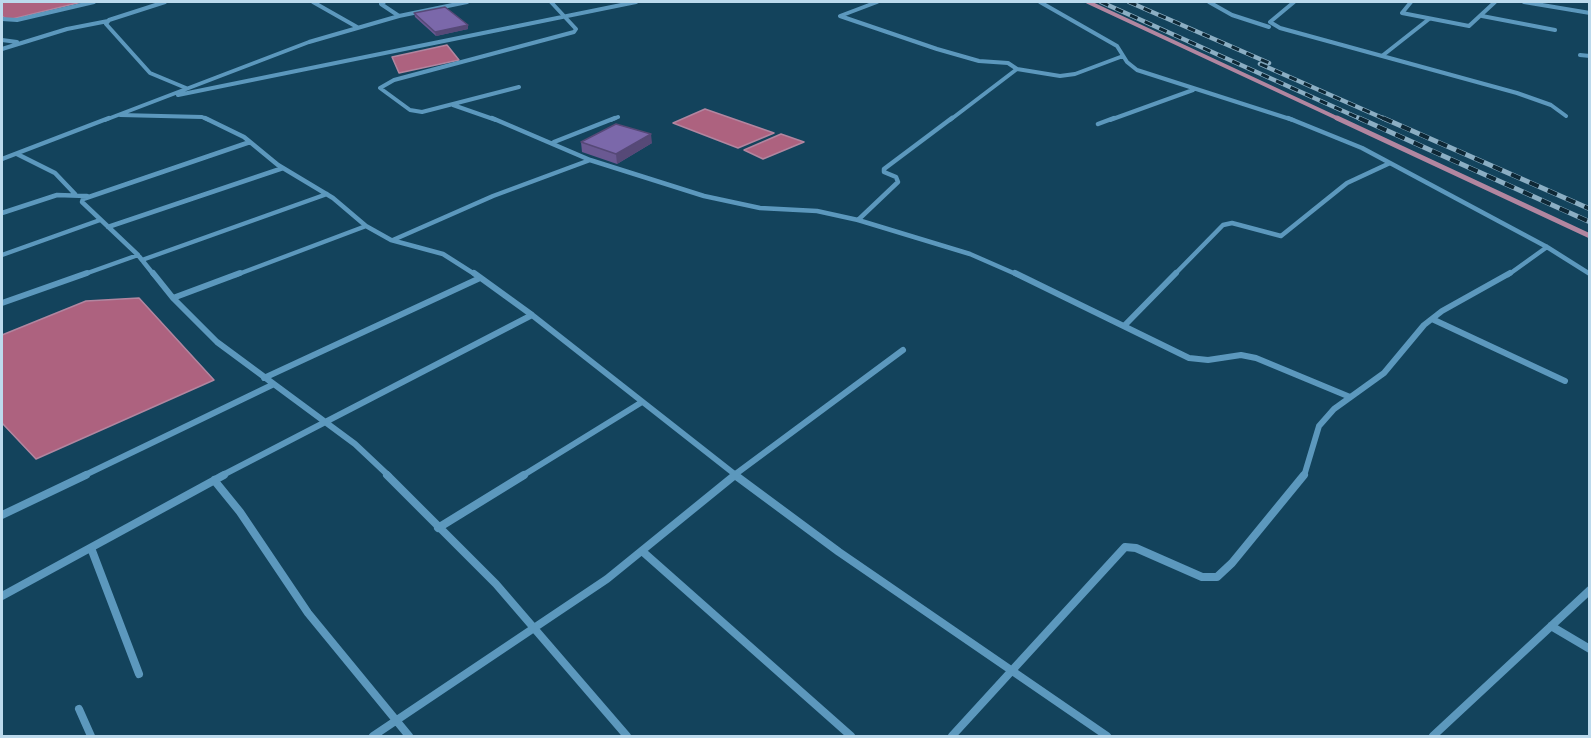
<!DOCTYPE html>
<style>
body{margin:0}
#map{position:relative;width:1591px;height:738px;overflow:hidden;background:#13435c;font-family:"Fira Sans Condensed",sans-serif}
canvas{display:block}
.frame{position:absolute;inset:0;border:3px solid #bcdaed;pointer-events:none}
</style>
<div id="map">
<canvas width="1591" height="738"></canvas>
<div class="frame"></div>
</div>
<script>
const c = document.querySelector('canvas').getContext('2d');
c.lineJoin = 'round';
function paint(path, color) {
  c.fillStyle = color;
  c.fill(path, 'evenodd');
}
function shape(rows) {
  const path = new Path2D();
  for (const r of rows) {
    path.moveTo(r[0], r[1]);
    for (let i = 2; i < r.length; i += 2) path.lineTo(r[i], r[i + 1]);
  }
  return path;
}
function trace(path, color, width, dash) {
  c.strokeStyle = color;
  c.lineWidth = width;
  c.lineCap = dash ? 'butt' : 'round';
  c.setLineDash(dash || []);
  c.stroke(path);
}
const water = shape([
 [2,2,82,2,8,20,2,16,2,2],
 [447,45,459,60,399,73,392,57,447,45],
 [705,109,774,133,738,148,673,123,705,109],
 [781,134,804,142,763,159,744,150,781,134],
 [139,298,214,380,36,459,2,423,2,335,86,301,139,298]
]);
paint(water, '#ad627f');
trace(water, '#b286a0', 1.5);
trace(shape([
 [1088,2,1341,120]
]), '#b286a0', 4);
trace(shape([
 [1337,118,1590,236]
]), '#b286a0', 5);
trace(shape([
 [165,2,109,20,106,24,150,73,186,88],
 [313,2,357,27],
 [384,2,381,4,399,16],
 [877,2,840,16,937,49,979,61,1008,63,1017,69,950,120],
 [1040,2,1117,46,1127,62,1137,70,1293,120],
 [1209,2,1232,15,1269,27],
 [1294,2,1270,22,1280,28,1517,93,1551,105,1566,116],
 [1411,2,1402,13,1469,26,1495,2],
 [1524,2,1590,13],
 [1482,16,1555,30],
 [2,19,17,20,94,2],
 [2,40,17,42],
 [2,49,67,29,108,21],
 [1580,55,1590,56],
 [1382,56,1429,19],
 [1017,69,1060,76,1075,74,1123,56],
 [519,87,422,112,410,110,380,88,394,80,574,32,576,29,551,2],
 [178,95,636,2],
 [453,105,496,120],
 [120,115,202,117,209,120],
 [105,120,309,42,399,16,467,2],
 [611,120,618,117],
 [1110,120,1193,90]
]), '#5c98bd', 4);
trace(shape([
 [205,118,244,137,278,165,333,198,366,226,391,240,443,254,476,275],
 [492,118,590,160,704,196,760,208,817,211,858,220,970,254,1018,275],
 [1288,118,1362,148,1547,247,1590,274],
 [1098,124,1114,118],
 [554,142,615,118],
 [17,154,55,173,75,194],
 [2,159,109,118],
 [2,213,57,195,87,196],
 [858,220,898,182,896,177,884,172,884,169,952,118],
 [108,227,283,168],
 [393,240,493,196,590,160],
 [2,255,100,220],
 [138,255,82,202,83,199,250,142],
 [142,260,327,194],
 [82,275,138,255,154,275],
 [236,275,366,226],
 [1174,275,1223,225,1232,223,1281,236,1347,183,1390,163],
 [1508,275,1547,247]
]), '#5c98bd', 4.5);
trace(shape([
 [153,273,173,298,217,342,355,444,389,476],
 [474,273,532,315,737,476],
 [1015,273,1189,358,1208,360,1241,355,1256,358,1350,397],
 [173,298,240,273],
 [2,303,87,273],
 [1432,319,1565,381],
 [1124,326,1176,273],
 [264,378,480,278],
 [83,476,272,385],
 [221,476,532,315],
 [522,476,642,402],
 [733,476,903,350],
 [1304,476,1319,426,1334,409,1384,373,1424,325,1442,311,1510,273]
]), '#5c98bd', 6);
trace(shape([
 [387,475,496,584,627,736],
 [735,475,839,552,1107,736],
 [214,480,240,512,308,613,409,736],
 [2,515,86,475],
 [438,528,524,475],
 [91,548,139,674],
 [642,551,851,736],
 [2,596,224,475],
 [1551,626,1590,649],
 [79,709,91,736],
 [373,736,607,579,735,475],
 [952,736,1125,547,1136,548,1202,577,1217,577,1232,563,1304,475],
 [1433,736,1590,590]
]), '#5c98bd', 8);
const railFar1 = shape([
 [1101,2,1363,120],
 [1129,2,1269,63],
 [1260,64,1387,120]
]);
const rail = shape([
 [1359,118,1590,222],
 [1383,118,1590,209]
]);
trace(railFar1, '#8baec3', 4.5);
trace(rail, '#8baec3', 5);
trace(railFar1, '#0e2836', 3, [8]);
trace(rail, '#0e2836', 4, [10]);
paint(shape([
 [414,13,468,29,436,36,415,17],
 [581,142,652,143,617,164,582,152]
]), '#6a5992');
paint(shape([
 [468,25,468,29,436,36,435,32],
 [651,134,652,143,617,164,616,154]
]), '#564977');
const building = shape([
 [445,7,468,25,435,32,414,13,445,7],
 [616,124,651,134,616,154,581,142,616,124]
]);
paint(building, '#7b68aa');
trace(building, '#564977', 1.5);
</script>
